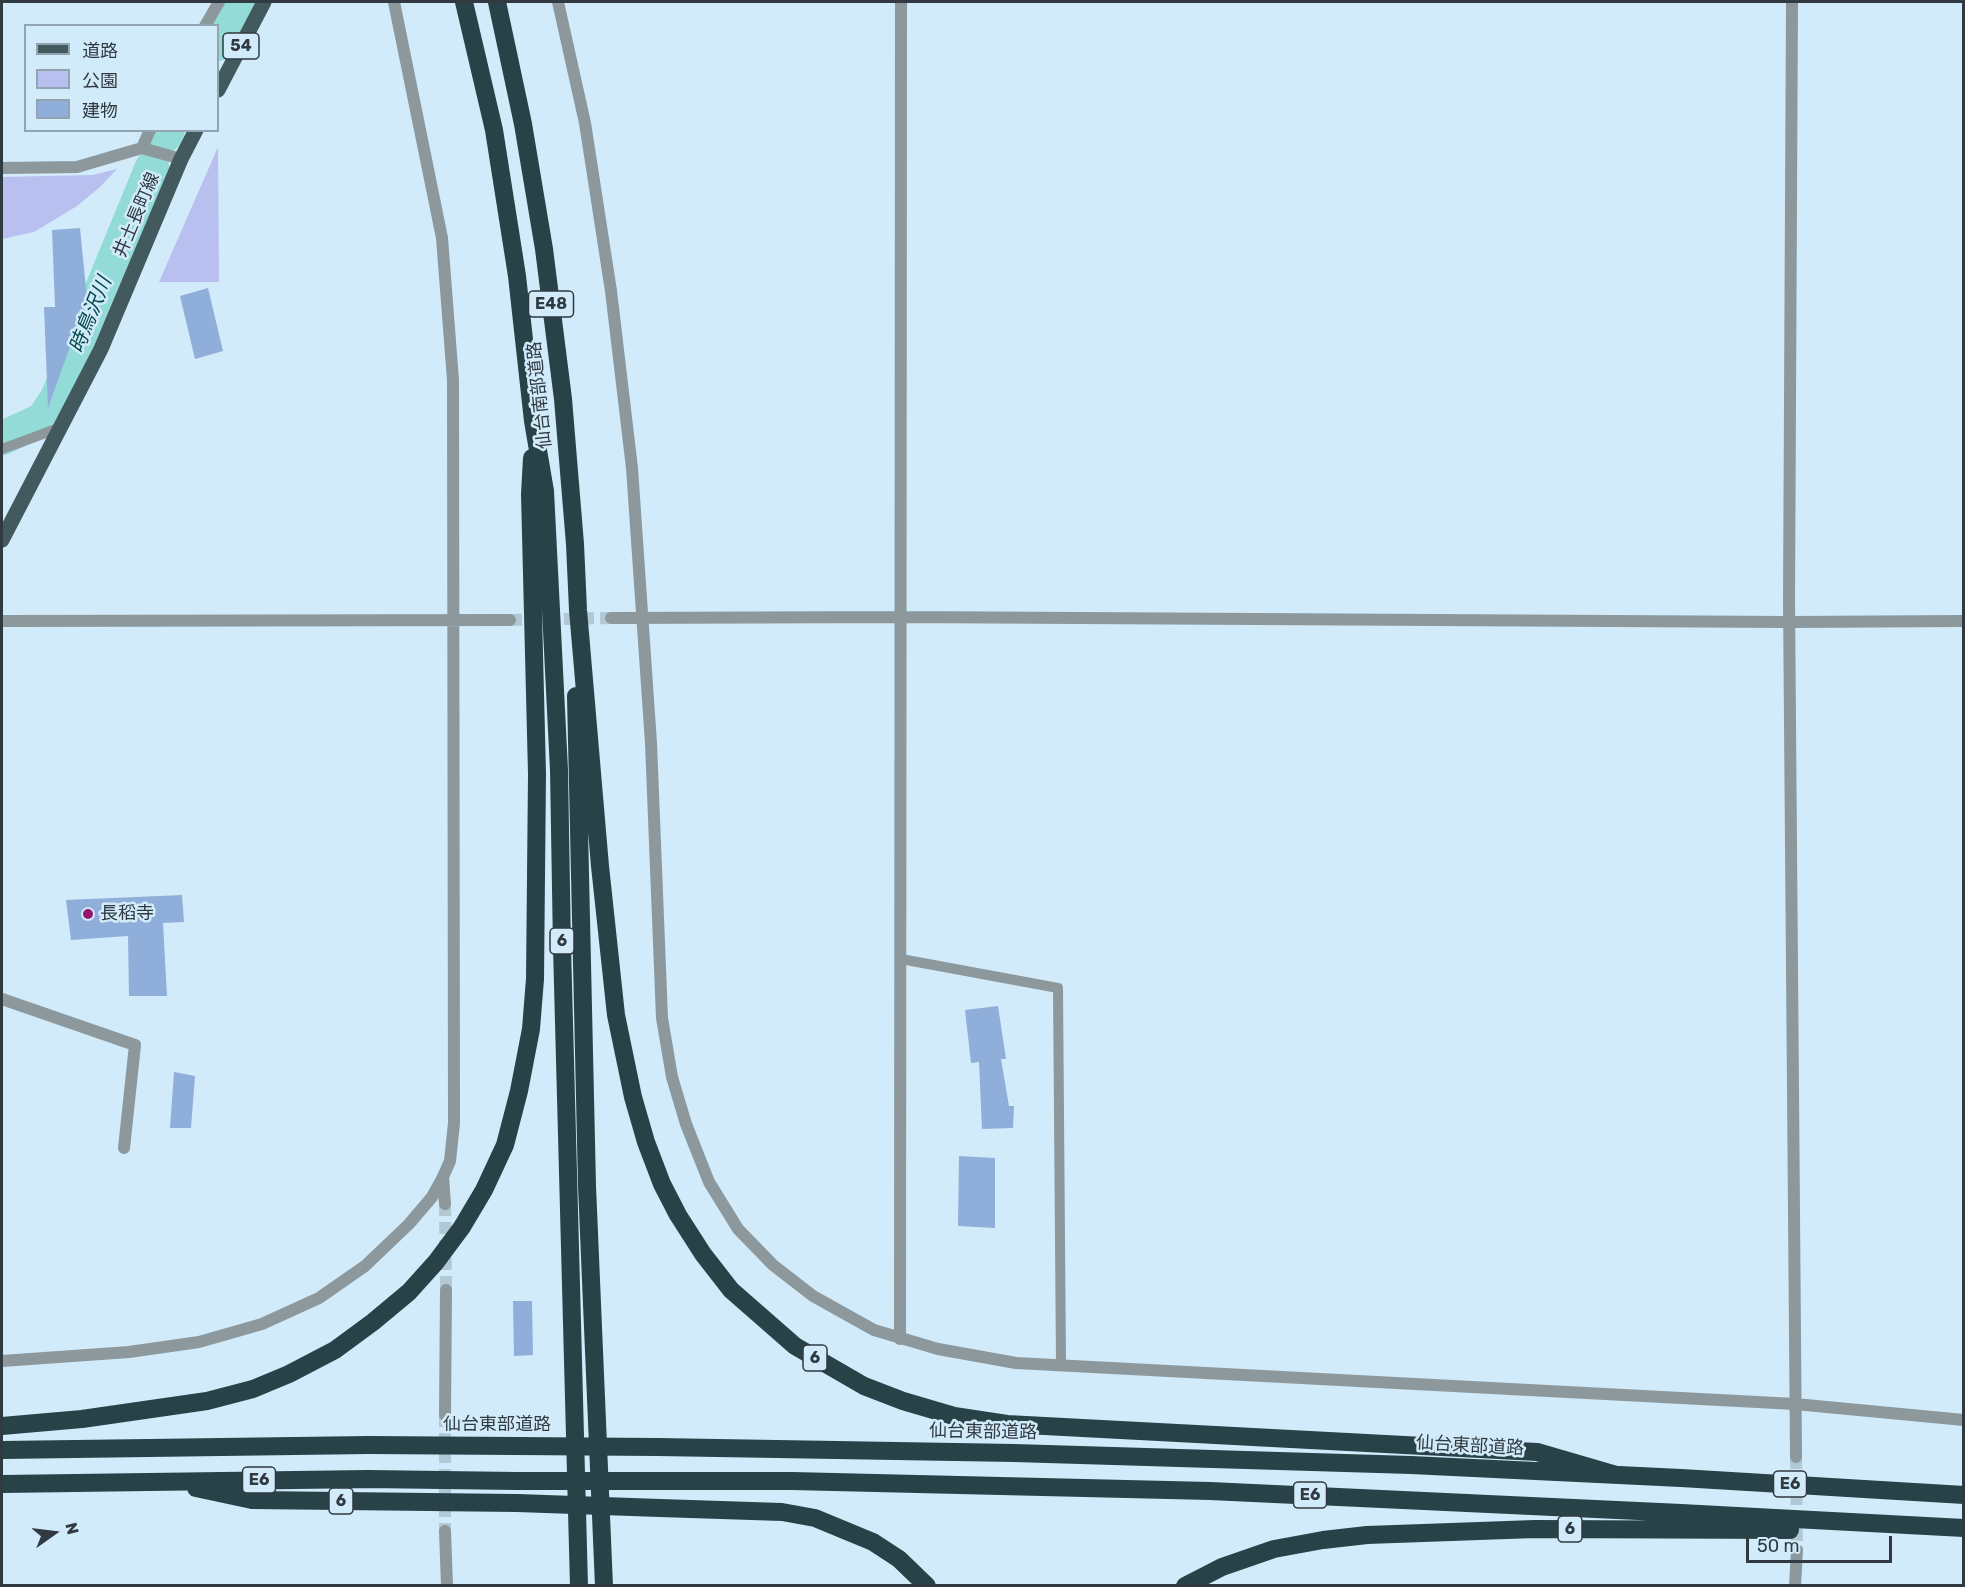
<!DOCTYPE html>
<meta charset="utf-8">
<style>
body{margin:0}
#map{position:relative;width:1965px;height:1587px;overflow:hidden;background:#d2ebfa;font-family:Rubik,"Noto Sans JP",sans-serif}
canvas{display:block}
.frame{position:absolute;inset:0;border:3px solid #303a40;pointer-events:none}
.legend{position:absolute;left:24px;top:24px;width:195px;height:108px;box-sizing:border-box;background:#d2ebfa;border:2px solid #91a4b0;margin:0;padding:8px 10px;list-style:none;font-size:18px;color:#303a40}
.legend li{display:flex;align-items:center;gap:12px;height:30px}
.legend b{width:30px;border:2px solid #91a4b0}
.north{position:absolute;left:24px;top:1503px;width:60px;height:60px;-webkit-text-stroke:4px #d2ebfa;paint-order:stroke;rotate:76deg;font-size:16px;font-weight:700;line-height:24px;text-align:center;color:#303a40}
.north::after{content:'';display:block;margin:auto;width:21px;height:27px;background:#303a40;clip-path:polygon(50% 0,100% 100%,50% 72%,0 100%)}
.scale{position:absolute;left:1746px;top:1536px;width:146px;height:27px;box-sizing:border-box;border:3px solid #303a40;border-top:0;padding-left:8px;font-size:18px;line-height:21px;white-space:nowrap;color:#303a40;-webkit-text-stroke:4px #d2ebfa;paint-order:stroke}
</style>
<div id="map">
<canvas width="1965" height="1587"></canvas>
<div class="frame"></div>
<ul class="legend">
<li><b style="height:8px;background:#42595e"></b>道路</li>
<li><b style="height:16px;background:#b9bfef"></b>公園</li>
<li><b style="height:16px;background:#8faeda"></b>建物</li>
</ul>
<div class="north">N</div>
<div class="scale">50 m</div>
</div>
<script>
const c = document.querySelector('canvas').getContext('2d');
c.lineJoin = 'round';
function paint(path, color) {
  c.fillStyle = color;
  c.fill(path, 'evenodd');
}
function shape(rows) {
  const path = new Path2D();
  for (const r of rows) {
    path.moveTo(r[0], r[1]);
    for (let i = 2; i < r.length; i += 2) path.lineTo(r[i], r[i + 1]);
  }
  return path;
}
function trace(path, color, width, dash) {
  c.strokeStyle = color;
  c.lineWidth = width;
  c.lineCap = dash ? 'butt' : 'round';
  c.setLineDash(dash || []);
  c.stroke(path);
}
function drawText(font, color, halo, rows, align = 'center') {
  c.font = font + ' Rubik,"Noto Sans JP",sans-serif';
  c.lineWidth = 5;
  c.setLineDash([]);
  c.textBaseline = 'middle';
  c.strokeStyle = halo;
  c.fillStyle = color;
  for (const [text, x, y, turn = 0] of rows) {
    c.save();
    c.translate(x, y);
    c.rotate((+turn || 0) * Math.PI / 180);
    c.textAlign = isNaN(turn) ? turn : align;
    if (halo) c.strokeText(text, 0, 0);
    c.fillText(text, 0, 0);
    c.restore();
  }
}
paint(shape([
 [218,147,219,282,159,282],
 [117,169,100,187,77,206,34,232,2,239,2,177,93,175]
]), '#b9bfef');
trace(shape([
 [218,44,241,2],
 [165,136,168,130],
 [2,438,42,420,57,398,152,167]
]), '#93dbd6', 34);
paint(shape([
 [80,228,87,299,48,408,44,307,55,307,52,230],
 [208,288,223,351,195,359,180,296],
 [182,895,184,922,163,923,167,996,129,996,128,936,71,940,66,900],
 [998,1006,1006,1059,1001,1059,1009,1106,1014,1106,1013,1128,982,1129,979,1062,971,1063,965,1010],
 [174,1072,195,1076,191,1128,170,1128],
 [959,1156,995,1158,995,1228,958,1226],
 [513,1301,532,1301,533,1355,514,1356]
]), '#8faeda');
trace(shape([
 [510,620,611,618],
 [445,1204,446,1290],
 [445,1415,445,1531],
 [1796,1457,1797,1550]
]), '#b2c8d5', 12, [12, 6]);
trace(shape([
 [2,449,59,428],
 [901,959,1058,988,1061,1365]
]), '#8c989b', 10);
trace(shape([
 [394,2,442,238,453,380,454,1123,450,1161,443,1177,445,1204],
 [205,26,219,2],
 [142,148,150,130],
 [2,168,77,167,142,148,181,159],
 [611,618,901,617,1789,622,1964,621],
 [2,621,510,620],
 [2,999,135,1045,124,1148],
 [900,1339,901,2],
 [445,1415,446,1290],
 [445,1531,447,1586]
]), '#8c989b', 12);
trace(shape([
 [558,2,585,123,611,291,632,468,651,743,662,1018,672,1077,686,1124,709,1182,738,1229,773,1265,813,1296,874,1330,938,1349,1016,1363,1795,1404,1964,1420],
 [1792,2,1789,600,1796,1457],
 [2,1361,129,1352,199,1342,262,1324,319,1298,365,1266,409,1224,432,1197,443,1177],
 [1795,1586,1797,1550]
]), '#8c989b', 12);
trace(shape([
 [218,90,264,2],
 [2,540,101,349,181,159,196,130]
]), '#42595e', 15);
trace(shape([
 [464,2,494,130,517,276,533,421,545,491,559,770,562,947,579,1586],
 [497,2,523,124,544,249,563,399,575,544,578,610,600,866,616,1015,633,1097,646,1142,662,1184,678,1215,703,1254,731,1290,795,1346,864,1386,903,1401,954,1416,1007,1424,1537,1452,1616,1475],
 [576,696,587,1186,604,1586],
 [2,1426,82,1419,207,1401,253,1389,289,1374,335,1350,373,1322,409,1292,436,1262,462,1227,484,1190,505,1145,519,1091,531,1029,535,979,537,774,530,494,532,458],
 [658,1447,1014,1453,1411,1465,1681,1478,1964,1495],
 [2,1450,368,1445,516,1446],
 [655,1481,792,1481,1210,1491,1681,1513,1964,1528],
 [2,1484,368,1479,517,1481],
 [196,1488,252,1500,517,1503],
 [660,1508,782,1512,815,1518,873,1542,899,1559,927,1586],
 [1185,1586,1222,1567,1274,1549,1323,1540,1367,1535,1535,1529,1790,1530]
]), '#284248', 18);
trace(shape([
 [516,1446,658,1447],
 [517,1481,655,1481],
 [517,1503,660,1508]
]), '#284248', 18);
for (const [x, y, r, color] of [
 [88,914,6,"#97166d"]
]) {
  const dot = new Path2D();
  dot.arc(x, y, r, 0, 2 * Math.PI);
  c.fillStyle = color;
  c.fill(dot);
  trace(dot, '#d2ebfa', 2);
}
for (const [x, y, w] of [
 [241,46,36],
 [551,304,45],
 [562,941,24],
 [815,1358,24],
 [259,1480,33],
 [1790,1484,33],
 [1310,1495,33],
 [341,1501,24],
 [1570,1529,24]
]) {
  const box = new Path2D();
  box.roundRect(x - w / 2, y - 13, w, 26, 4.5);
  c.fillStyle = '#d2ebfa';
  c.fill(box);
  trace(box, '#303a40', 1.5);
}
drawText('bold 16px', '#303a40', null, [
 ["54",241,46],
 ["E48",551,304],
 ["6",562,941],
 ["6",815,1358],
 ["E6",259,1480],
 ["E6",1790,1484],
 ["E6",1310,1495],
 ["6",341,1501],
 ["6",1570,1529]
]);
drawText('18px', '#303a40', '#d2ebfa', [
 ["井土長町線",137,215,-67],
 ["仙台南部道路",540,395,-96],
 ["仙台東部道路",497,1425],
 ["仙台東部道路",983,1432,1],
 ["仙台東部道路",1470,1446,3]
]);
drawText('18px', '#303a40', '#d2ebfa', [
 ["長稻寺",100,914]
], 'left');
drawText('italic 20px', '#054947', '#d2ebfa', [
 ["時鳥沢川",91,315,-68]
]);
</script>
